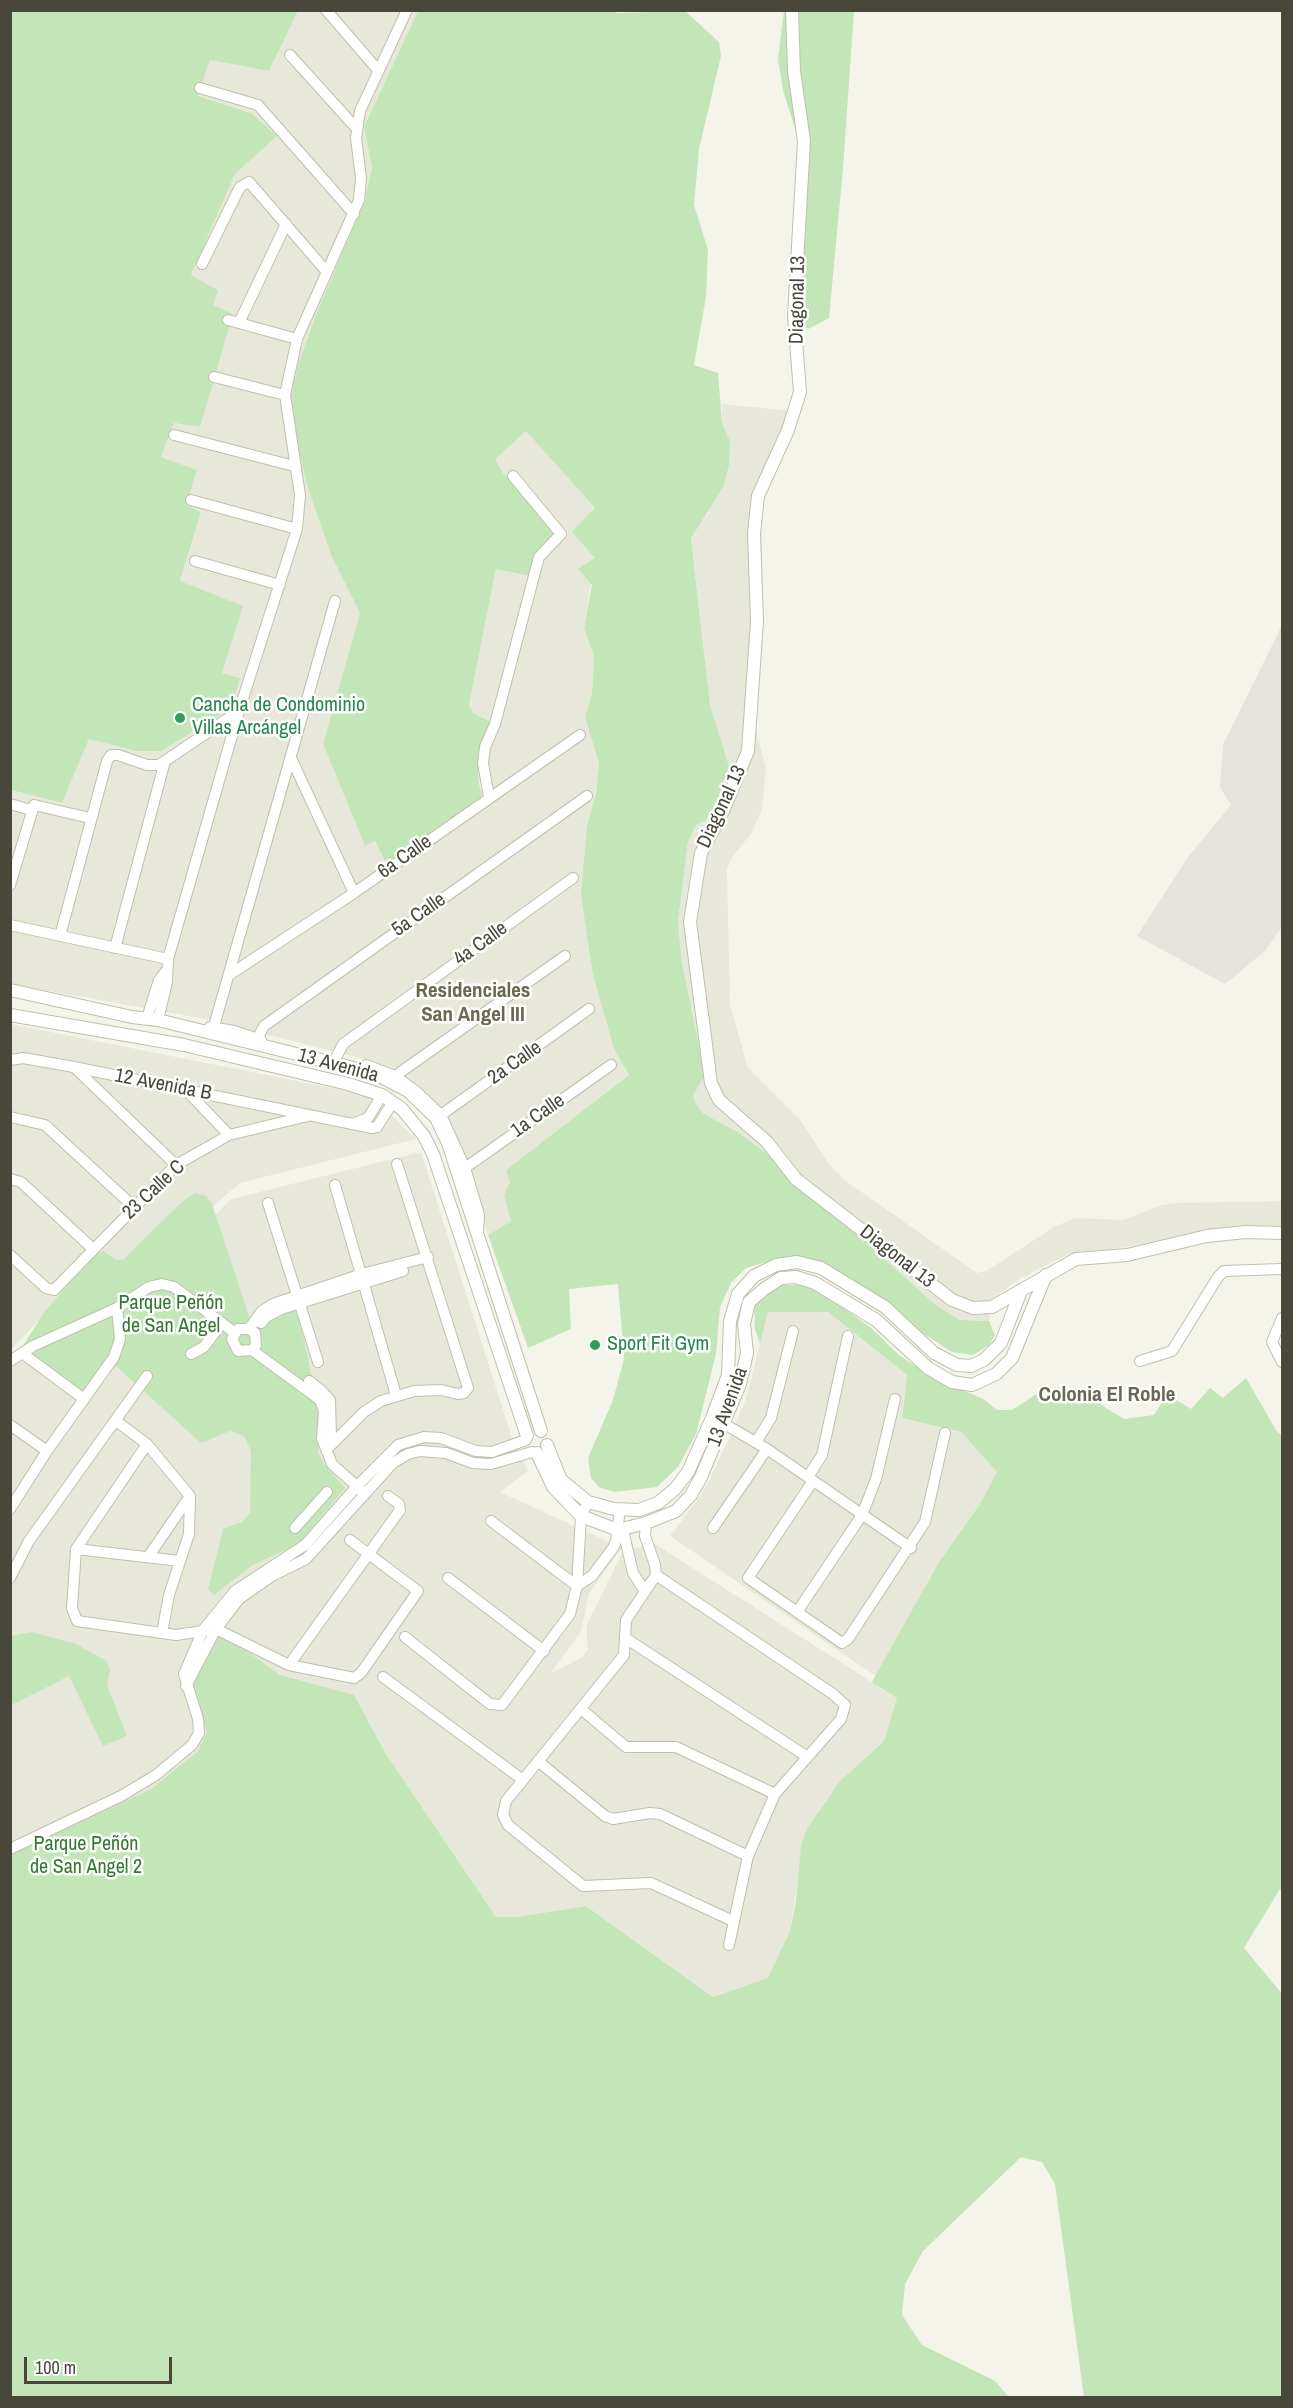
<!DOCTYPE html>
<meta charset="utf-8">
<style>
body{margin:0}
#map{position:relative;width:1293px;height:2408px;overflow:hidden;background:#f4f4eb;font-family:"Archivo Narrow",sans-serif}
canvas{display:block}
.frame{position:absolute;inset:0;border:12px solid #484739;pointer-events:none}
.scale{position:absolute;left:24px;top:2357px;width:148px;height:27px;box-sizing:border-box;border:3px solid #484739;border-top:0;padding-left:8px;font-size:18px;line-height:21px;white-space:nowrap;color:#484739;-webkit-text-stroke:4px #fff;paint-order:stroke}
</style>
<div id="map">
<canvas width="1293" height="2408"></canvas>
<div class="frame"></div>
<div class="scale">100 m</div>
</div>
<script>
const c = document.querySelector('canvas').getContext('2d');
c.lineJoin = 'round';
function paint(path, color) {
  c.fillStyle = color;
  c.fill(path, 'evenodd');
}
function shape(rows) {
  const path = new Path2D();
  for (const r of rows) {
    path.moveTo(r[0], r[1]);
    for (let i = 2; i < r.length; i += 2) path.lineTo(r[i], r[i + 1]);
  }
  return path;
}
function trace(path, color, width, dash) {
  c.strokeStyle = color;
  c.lineWidth = width;
  c.lineCap = dash ? 'butt' : 'round';
  c.setLineDash(dash || []);
  c.stroke(path);
}
function drawText(font, color, halo, rows, align = 'center') {
  c.font = font + ' "Archivo Narrow",sans-serif';
  c.lineWidth = 5;
  c.setLineDash([]);
  c.textBaseline = 'middle';
  c.strokeStyle = halo;
  c.fillStyle = color;
  for (const [text, x, y, turn = 0] of rows) {
    c.save();
    c.translate(x, y);
    c.rotate((+turn || 0) * Math.PI / 180);
    c.textAlign = isNaN(turn) ? turn : align;
    if (halo) c.strokeText(text, 0, 0);
    c.fillText(text, 0, 0);
    c.restore();
  }
}
paint(shape([
 [298,11,418,11,364,127,372,168,364,203,317,312,298,364,308,488,331,555,360,613,323,744,365,846,482,788,478,777,479,752,490,721,473,713,469,705,496,569,503,473,494,459,526,431,596,508,595,558,584,628,594,656,592,693,585,717,599,764,596,793,587,826,591,948,593,975,614,1049,629,1075,506,1170,510,1182,505,1195,511,1221,488,1235,451,1125,368,1060,205,1019,11,984,10,790,62,803,89,739,136,751,240,678,222,673,180,582,201,512,186,506,161,457,174,423,199,427,232,314,213,305,218,290,191,275,235,174,277,136,251,113,198,96,210,60,269,71],
 [722,404,793,411,765,494,759,523,759,594,751,712,766,768,762,809,751,834,733,856,727,869,730,1004,748,1068,800,1120,829,1164,843,1179,977,1273,988,1270,1054,1227,1075,1218,1123,1220,1162,1205,1176,1203,1282,1201,1282,1225,1228,1227,1120,1248,1069,1254,1021,1278,992,1299,989,1321,960,1320,936,1305,846,1225,794,1185,768,1154,736,1131,704,1114,696,1104,693,1096,705,1075,682,963,678,922,688,842,696,825,706,820,717,801,729,766,710,705,691,539,709,512,730,441,722,423],
 [11,1024,372,1096,416,1139,240,1183,125,1283,38,1321,11,1350],
 [421,1152,513,1441,528,1471,500,1492,622,1548,589,1593,581,1631,551,1673,583,1657,589,1648,587,1646,587,1624,623,1551,655,1544,897,1698,884,1741,839,1782,824,1803,799,1875,790,1931,769,1978,713,1997,586,1906,517,1917,496,1917,386,1754,354,1695,11,1923,11,1357,18,1348,82,1319,152,1280,231,1199],
 [768,1312,828,1312,907,1375,902,1418,961,1432,998,1472,980,1504,939,1562,877,1677,670,1536,702,1494,728,1441,746,1399]
]), '#e8e8da');
paint(shape([
 [1282,625,1282,927,1265,951,1225,984,1137,936,1188,857,1231,805,1220,787,1223,745]
]), '#e4e3dc');
paint(shape([
 [614,10,616,13,685,11,719,42,721,56,699,149,694,205,708,250,706,297,694,365,718,373,722,423,730,441,729,465,723,487,691,539,710,705,729,766,717,801,706,820,696,825,688,842,678,922,682,963,705,1075,693,1096,696,1104,704,1114,736,1131,768,1154,794,1185,846,1225,936,1305,960,1320,989,1321,995,1335,989,1345,973,1355,952,1352,916,1329,856,1283,773,1260,746,1268,731,1283,720,1307,716,1354,696,1434,678,1467,657,1487,614,1492,599,1487,591,1478,588,1458,613,1400,624,1359,618,1284,569,1289,571,1329,528,1348,488,1235,511,1221,504,1195,510,1182,506,1170,629,1075,614,1049,593,975,581,895,587,826,596,793,599,764,585,717,592,693,594,656,584,628,592,585,578,569,595,558,572,532,595,508,526,431,495,459,503,473,555,535,531,576,496,569,469,705,473,713,490,721,479,752,478,777,482,798,386,863,375,841,365,846,323,744,360,613,331,555,308,488,294,429,291,397,298,364,317,312,364,203,372,168,364,127,418,11],
 [10,11,298,11,269,71,210,60,198,96,251,113,277,136,235,174,191,275,218,290,213,305,233,314,200,427,174,423,161,457,197,470,186,505,201,512,180,581,243,606,222,673,240,678,231,708,161,751,136,751,89,739,62,803,11,790],
 [784,11,854,11,843,168,829,318,808,329,794,317,799,142,783,90,778,59],
 [195,1193,206,1196,212,1204,250,1319,273,1317,294,1309,298,1314,318,1403,318,1452,324,1464,345,1488,298,1544,251,1566,214,1595,208,1589,223,1529,242,1522,250,1513,251,1451,244,1436,230,1431,201,1443,115,1365,88,1395,21,1349,45,1311,94,1256,103,1251,116,1260,123,1260,183,1201],
 [775,1285,799,1285,819,1290,871,1328,899,1355,928,1375,983,1399,997,1410,1012,1410,1038,1393,1058,1387,1073,1388,1124,1419,1154,1415,1167,1394,1191,1409,1210,1388,1223,1398,1246,1378,1276,1430,1282,1436,1282,1893,1280,1889,1244,1948,1282,1994,1282,2397,1084,2397,1055,2184,1042,2162,1021,2157,923,2251,905,2284,902,2315,922,2345,995,2381,1009,2397,11,2397,10,1855,151,1789,197,1752,207,1733,192,1683,219,1631,280,1675,354,1695,386,1754,496,1917,517,1917,586,1906,713,1997,768,1978,790,1931,796,1901,801,1846,807,1829,839,1782,884,1741,897,1698,872,1682,939,1562,980,1504,997,1472,961,1432,902,1418,907,1375,828,1312,768,1312,760,1344,755,1329,754,1302],
 [32,1632,76,1644,107,1661,110,1670,107,1685,127,1736,103,1746,69,1676,11,1705,11,1636]
]), '#c2e6b7');
const minor = shape([
 [326,10,378,70],
 [290,55,357,129],
 [200,88,258,105,354,214],
 [202,264,240,187,249,182,327,272],
 [228,320,297,339],
 [239,323,286,224],
 [214,377,285,395],
 [174,435,294,466],
 [191,500,297,529],
 [195,561,280,585],
 [291,758,354,893],
 [489,797,483,763,485,747,495,724,539,557,561,534,513,476],
 [10,804,31,810],
 [10,885,34,805,90,818],
 [10,925,168,959],
 [60,936,107,761,111,755,118,755,147,765,159,765,239,711],
 [115,948,165,761],
 [229,975,354,893,580,735],
 [147,1018,159,980,166,971],
 [158,1020,167,982,168,959,239,711,297,529,300,495,285,395,297,339,359,200,361,178,356,138,360,111,407,10],
 [214,1026,335,601],
 [210,1027,234,1031,261,1040],
 [257,1039,264,1026,587,796],
 [336,1058,343,1044,573,878],
 [10,1060,23,1058,74,1067,372,1128,377,1127,393,1102],
 [366,1065,395,1076,417,1092,441,1115,465,1168,479,1215,478,1232],
 [74,1067,176,1165],
 [395,1076,565,956],
 [185,1089,229,1135],
 [441,1115,589,1009],
 [10,1117,45,1125,134,1207],
 [355,1123,368,1118,382,1095],
 [465,1168,611,1065],
 [10,1179,21,1182,93,1249],
 [335,1185,396,1395],
 [268,1203,318,1362],
 [10,1255,46,1288,54,1290,176,1165,229,1135,308,1116],
 [1282,1318,1272,1342,1282,1362],
 [261,1323,266,1317,281,1309,403,1271],
 [249,1329,262,1311,273,1304,362,1274,428,1257],
 [252,1350,256,1345,255,1333,249,1329,238,1329,232,1339,238,1351,252,1350,320,1400,324,1411,322,1439,332,1464,361,1490],
 [22,1353,84,1399],
 [191,1354,204,1347,222,1323],
 [10,1361,33,1346,117,1308,149,1287,162,1284,174,1287,235,1333],
 [1140,1361,1172,1351,1218,1277,1224,1271,1282,1269],
 [309,1381,321,1390,330,1400,331,1438,327,1449],
 [716,1419,767,1449,911,1548],
 [116,1421,147,1444,190,1496,189,1534,169,1595,162,1633],
 [10,1425,47,1451],
 [756,1442,771,1418,793,1331],
 [147,1444,76,1549,72,1608,77,1621,176,1635,216,1629,289,1665,354,1678,361,1673,418,1591,350,1540],
 [327,1449,364,1412,381,1401,414,1391,441,1390,458,1394,464,1393,468,1388,397,1164],
 [808,1477,822,1455,848,1336],
 [813,1481,748,1578,842,1643,848,1639,925,1522,945,1433],
 [10,1509,47,1451,114,1357,120,1339,117,1308],
 [491,1521,577,1586],
 [646,1523,645,1536,655,1565,656,1575,626,1620,624,1655,506,1801,503,1815,508,1825,583,1886,651,1883,733,1921],
 [295,1528,327,1492],
 [713,1528,767,1449],
 [623,1530,633,1573,644,1590],
 [76,1549,180,1561],
 [148,1557,190,1496],
 [656,1575,833,1694,845,1705,841,1719,775,1794,748,1856,729,1945],
 [10,1578,29,1541,147,1376],
 [448,1578,544,1651],
 [577,1586,592,1576,613,1548,616,1541,620,1509],
 [797,1612,862,1515,876,1479,895,1399],
 [405,1637,490,1704,502,1705,570,1614,577,1586,581,1516,588,1502],
 [627,1639,806,1756],
 [289,1665,400,1510,399,1504,388,1496],
 [383,1677,523,1780],
 [186,1686,216,1629,239,1599,272,1576,306,1559,393,1463,408,1454,420,1451,446,1453,473,1463,491,1464,532,1452],
 [581,1709,626,1747,676,1747,775,1794],
 [539,1762,605,1816,613,1819,650,1813,660,1814,748,1856],
 [10,1849,121,1796,156,1775,192,1745,199,1733,198,1719,184,1674,203,1630,235,1591,305,1545,359,1484,398,1445,424,1437,441,1438,476,1451,492,1452,526,1440]
]);
const tertiary = shape([
 [792,10,794,71,804,141,794,316,800,392,788,430,758,496,754,533,757,621,748,751,723,811,701,853,690,922,711,1083,719,1100,767,1142,796,1179,952,1300,973,1308,992,1307,1076,1259,1127,1255,1207,1236,1245,1232,1282,1233],
 [10,990,132,1017,158,1020,374,1073,408,1091,436,1118,448,1143,541,1431],
 [10,1015,184,1045,348,1084,382,1095,402,1109,424,1136,433,1154,527,1436],
 [547,1445,561,1480,588,1502,614,1509,639,1510,658,1503,675,1489,688,1472,712,1418,728,1375,730,1321,738,1294,754,1276,776,1265,797,1262,821,1268,885,1307,934,1353,957,1365,971,1366,984,1360,1001,1343,1021,1291],
 [537,1453,553,1487,581,1516,618,1530,646,1523,676,1511,691,1495,701,1477,740,1384,747,1353,744,1324,749,1302,764,1289,781,1278,796,1277,815,1283,876,1320,928,1368,952,1382,972,1385,996,1374,1012,1358,1046,1275]
]);
trace(minor, '#c0bfae', 12);
trace(tertiary, '#c0bfae', 14);
trace(minor, '#fff', 10);
trace(tertiary, '#fff', 12);
for (const [x, y, r, color] of [
 [180,718,6,"#2e9e5b"],
 [595,1345,6,"#2e9e5b"]
]) {
  const dot = new Path2D();
  dot.arc(x, y, r, 0, 2 * Math.PI);
  c.fillStyle = color;
  c.fill(dot);
  trace(dot, '#fff', 2);
}
drawText('20px', '#484739', '#fff', [
 ["Diagonal 13",798,300,-89],
 ["Diagonal 13",722,807,-65],
 ["6a Calle",405,857,-35],
 ["5a Calle",419,915,-35],
 ["4a Calle",481,944,-36],
 ["2a Calle",515,1063,-35],
 ["13 Avenida",338,1066,15],
 ["12 Avenida B",163,1085,11],
 ["1a Calle",538,1116,-35],
 ["23 Calle C",154,1190,-43],
 ["Diagonal 13",897,1257,38],
 ["13 Avenida",728,1407,-70]
]);
drawText('20px', '#27864d', '#fff', [
 ["Cancha de Condominio",192,706],
 ["Villas Arcángel",192,729],
 ["Sport Fit Gym",607,1345]
], 'left');
drawText('20px', '#34772f', '#fff', [
 ["Parque Peñón",171,1304],
 ["de San Angel",171,1327],
 ["Parque Peñón",86,1845],
 ["de San Angel 2",86,1868]
]);
drawText('bold 21px', '#6b6851', '#fff', [
 ["Residenciales",473,991],
 ["San Angel III",473,1015],
 ["Colonia El Roble",1107,1395]
]);
</script>
